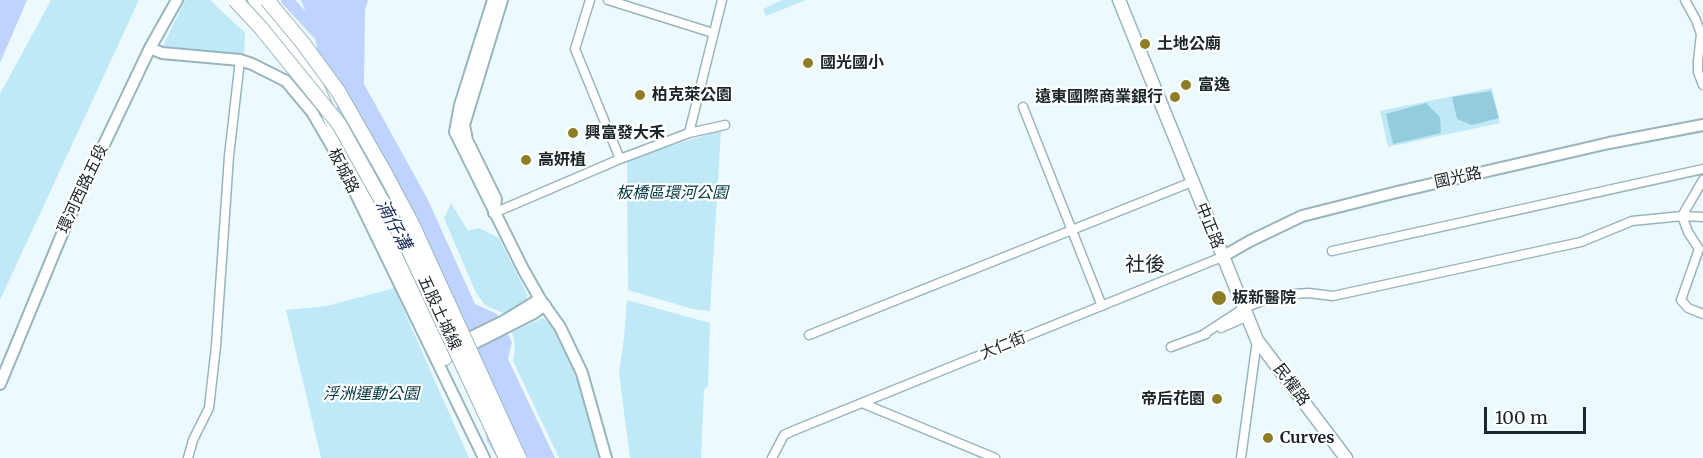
<!DOCTYPE html>
<meta charset="utf-8">
<style>
body{margin:0}
#map{position:relative;width:1703px;height:458px;overflow:hidden;background:#edfafd;font-family:Merriweather,serif}
canvas{display:block}
.scale{position:absolute;left:1484px;top:407px;width:102px;height:27px;box-sizing:border-box;border:3px solid #1a2629;border-top:0;padding-left:8px;font-size:18px;line-height:21px;white-space:nowrap;color:#1a2629;-webkit-text-stroke:4px #fff;paint-order:stroke}
</style>
<div id="map">
<canvas width="1703" height="458"></canvas>
<div class="scale">100 m</div>
</div>
<script>
const c = document.querySelector('canvas').getContext('2d');
c.lineJoin = 'round';
function paint(path, color) {
  c.fillStyle = color;
  c.fill(path, 'evenodd');
}
function shape(rows) {
  const path = new Path2D();
  for (const r of rows) {
    path.moveTo(r[0], r[1]);
    for (let i = 2; i < r.length; i += 2) path.lineTo(r[i], r[i + 1]);
  }
  return path;
}
function trace(path, color, width, dash) {
  c.strokeStyle = color;
  c.lineWidth = width;
  c.lineCap = dash ? 'butt' : 'round';
  c.setLineDash(dash || []);
  c.stroke(path);
}
function drawText(font, color, halo, rows, align = 'center') {
  c.font = font + ' Merriweather,"Noto Sans TC",serif';
  c.lineWidth = 4.5;
  c.setLineDash([]);
  c.textBaseline = 'middle';
  c.strokeStyle = halo;
  c.fillStyle = color;
  for (const [text, x, y, turn = 0] of rows) {
    c.save();
    c.translate(x, y);
    c.rotate((+turn || 0) * Math.PI / 180);
    c.textAlign = isNaN(turn) ? turn : align;
    if (halo) c.strokeText(text, 0, 0);
    c.fillText(text, 0, 0);
    c.restore();
  }
}
paint(shape([
 [51,0,139,0,0,300,0,94],
 [185,0,210,0,245,33,244,55,162,48],
 [782,0,806,0,766,16,763,9],
 [1492,88,1500,123,1388,147,1380,111],
 [721,130,710,311,693,309,628,290,627,160],
 [451,203,468,231,479,228,499,238,528,296,521,307,505,314,485,305,476,293,444,218],
 [394,288,469,458,321,458,286,310,327,306],
 [627,300,710,323,708,386,704,390,701,458,630,458,619,373,624,338],
 [543,318,554,328,577,374,601,458,559,458,513,361,515,346,512,332]
]), '#bfe9f6');
paint(shape([
 [1491,91,1499,118,1472,125,1457,119,1452,97],
 [1426,103,1440,117,1441,133,1393,144,1386,114]
]), '#92ccdd');
paint(shape([
 [0,0,27,0,0,63],
 [301,0,368,0,365,10,364,84,427,198,475,304,497,314,512,342,508,359,555,458,497,458,487,441,484,425,439,334,337,113,336,80,318,54,314,32]
]), '#bed3fe');
trace(shape([
 [287,0,323,39]
]), '#bed3fe', 12);
const minor = shape([
 [590,0,575,49,620,159],
 [608,0,713,33],
 [1685,0,1696,20,1701,34,1698,61,1698,72,1703,85],
 [1023,107,1102,306],
 [689,133,725,125],
 [1703,180,1682,216,1688,232,1699,249,1681,300,1688,308,1703,314],
 [494,213,620,159,689,133,722,0],
 [1332,251,1703,169],
 [1221,328,1248,316],
 [809,335,1192,182],
 [1201,336,1244,308,1278,295,1309,293,1333,296,1581,242,1632,221,1682,216,1703,217],
 [1171,347,1206,334],
 [862,403,995,458],
 [188,458,193,440,209,408,216,346,229,156,240,60],
 [772,458,784,435,795,430,1222,257],
 [1241,458,1257,340]
]);
const tertiary = shape([
 [493,0,460,105,455,132,523,269,540,299,560,327,582,373,606,458],
 [150,48,162,53,240,60,252,64,286,81,312,112,337,155,484,458],
 [494,213,496,199,467,140,464,125,502,0],
 [1222,257,1250,241,1302,216,1397,192,1609,143,1703,125],
 [459,343,504,321,540,299],
 [463,349,534,313,545,305],
 [0,384,67,222,150,48,177,0]
]);
const secondary = shape([
 [1119,0,1257,340,1346,458]
]);
const trunk = shape([
 [255,0,303,62,316,85,355,174,445,358]
]);
trace(minor, '#98b5be', 11);
trace(tertiary, '#98b5be', 14);
trace(secondary, '#98b5be', 15);
trace(trunk, '#98b5be', 16);
trace(minor, '#fff', 8);
trace(tertiary, '#fff', 10);
trace(secondary, '#fff', 12);
trace(trunk, '#fff', 14);
const trunkBridge = shape([
 [235,0,261,28,339,124,407,246,506,458],
 [267,0,302,42,338,91,386,175,412,224,519,458]
]);
trace(trunkBridge, '#98b5be', 16, []);
trace(trunkBridge, '#fff', 14);
for (const [x, y, r, color] of [
 [1145,44,6,"#8d7e25"],
 [808,63,6,"#8d7e25"],
 [1186,85,6,"#8d7e25"],
 [640,95,6,"#8d7e25"],
 [1175,97,6,"#8d7e25"],
 [573,133,6,"#8d7e25"],
 [526,160,6,"#8d7e25"],
 [1219,298,8,"#8d7e25"],
 [1217,399,6,"#8d7e25"],
 [1268,438,6,"#8d7e25"]
]) {
  const dot = new Path2D();
  dot.arc(x, y, r, 0, 2 * Math.PI);
  c.fillStyle = color;
  c.fill(dot);
  trace(dot, '#fff', 2);
}
drawText('bold 16px', '#1a2629', '#fff', [
 ["土地公廟",1157,44],
 ["國光國小",820,63],
 ["富逸",1198,85],
 ["柏克萊公園",652,95],
 ["遠東國際商業銀行",1163,97,"right"],
 ["興富發大禾",585,133],
 ["高妍植",538,160],
 ["板新醫院",1232,298],
 ["帝后花園",1205,399,"right"],
 ["Curves",1280,438]
], 'left');
drawText('16px', '#1a2629', '#fff', [
 ["板城路",343,171,63],
 ["國光路",1458,178,-12],
 ["環河西路五段",83,189,-65],
 ["中正路",1209,226,68],
 ["五股土城線",439,313,65],
 ["大仁街",1003,346,-22],
 ["民權路",1291,385,53]
]);
drawText('italic 16px', '#003642', '#fff', [
 ["板橋區環河公園",672,193],
 ["浮洲運動公園",371,394]
]);
drawText('italic 18px', '#1a2e61', '#fff', [
 ["湳仔溝",393,225,62]
]);
drawText('20px', '#1a2629', '#fff', [
 ["社後",1145,265]
]);
</script>
